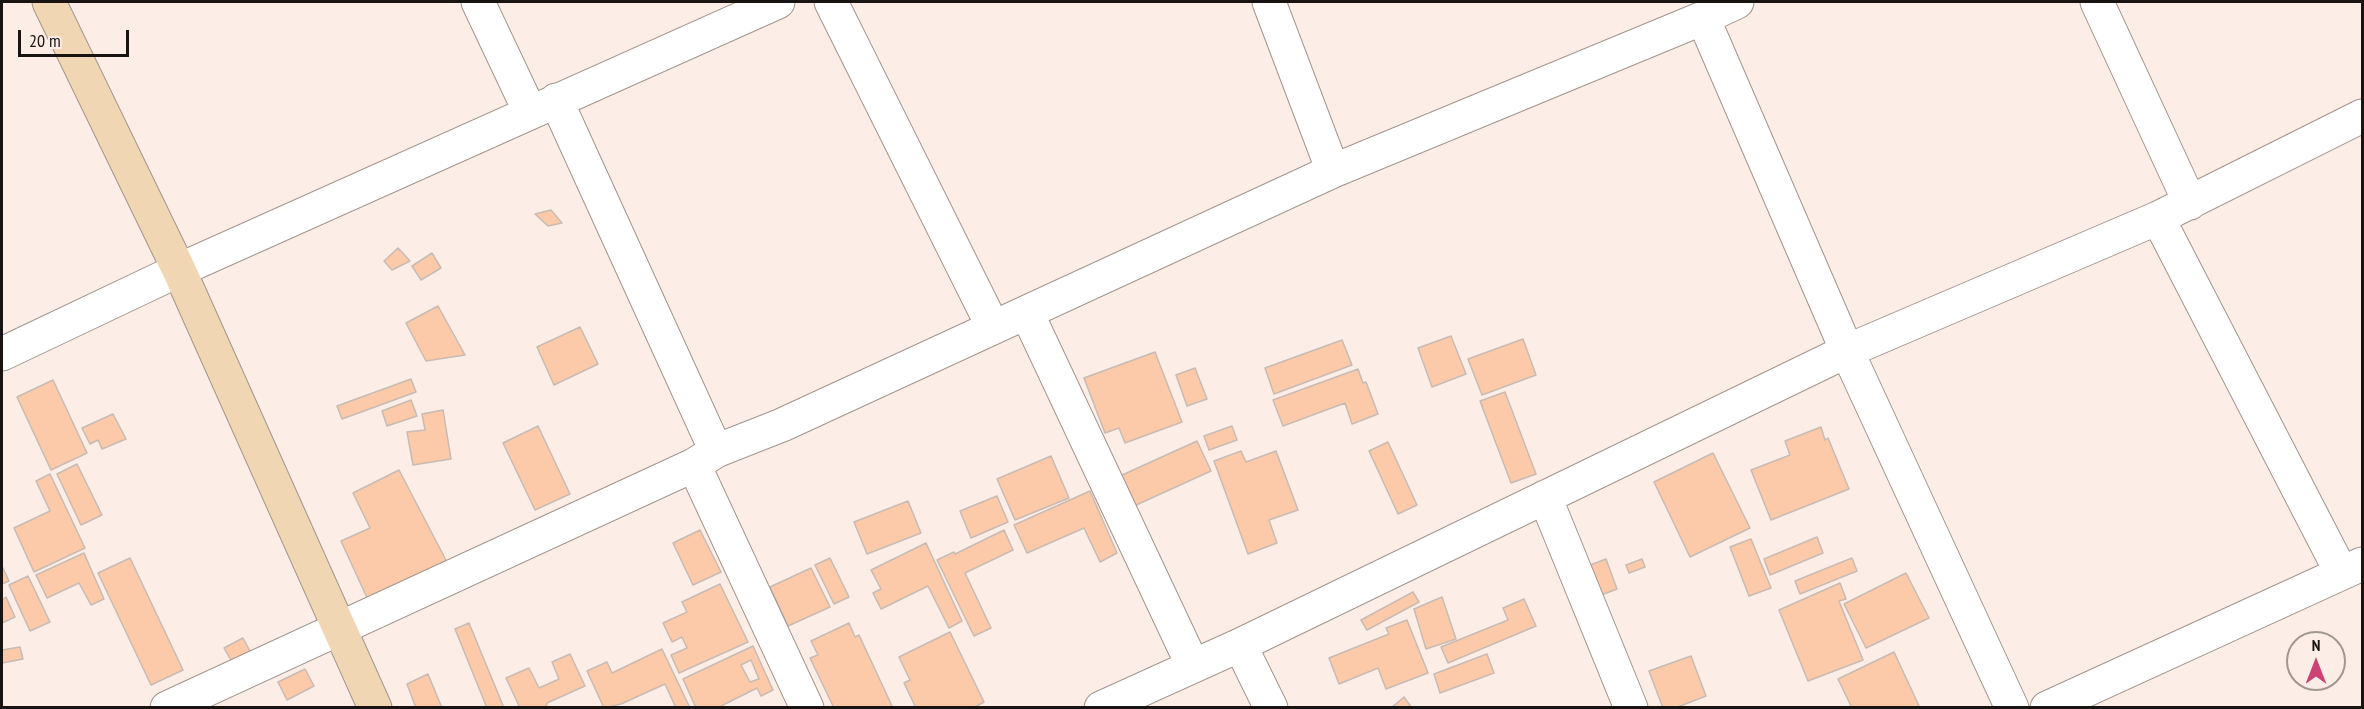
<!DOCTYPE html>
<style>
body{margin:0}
#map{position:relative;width:2364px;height:709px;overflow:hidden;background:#fceee6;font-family:"PT Sans Narrow",sans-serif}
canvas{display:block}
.frame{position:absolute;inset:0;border:3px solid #191412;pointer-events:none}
.north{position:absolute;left:2286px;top:631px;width:60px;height:60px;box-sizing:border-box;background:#fceee6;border:2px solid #a19791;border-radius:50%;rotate:0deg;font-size:16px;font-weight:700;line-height:24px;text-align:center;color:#191412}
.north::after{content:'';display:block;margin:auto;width:21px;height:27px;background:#cd4174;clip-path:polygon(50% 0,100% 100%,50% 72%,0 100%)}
.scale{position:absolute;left:18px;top:30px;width:111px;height:27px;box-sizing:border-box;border:3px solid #191412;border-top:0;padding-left:8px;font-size:18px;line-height:21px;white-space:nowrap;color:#191412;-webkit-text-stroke:4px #fceee6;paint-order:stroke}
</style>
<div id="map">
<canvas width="2364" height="709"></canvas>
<div class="frame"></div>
<div class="north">N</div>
<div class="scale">20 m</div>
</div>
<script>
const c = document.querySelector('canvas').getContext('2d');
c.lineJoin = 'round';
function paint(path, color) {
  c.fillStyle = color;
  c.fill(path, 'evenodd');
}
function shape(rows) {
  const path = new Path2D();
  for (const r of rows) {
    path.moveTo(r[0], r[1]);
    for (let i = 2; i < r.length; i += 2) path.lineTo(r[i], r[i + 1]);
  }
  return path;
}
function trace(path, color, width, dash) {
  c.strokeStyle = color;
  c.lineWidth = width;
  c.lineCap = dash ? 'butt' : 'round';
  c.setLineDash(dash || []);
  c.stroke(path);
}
const building = shape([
 [551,210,562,223,548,226,535,214,551,210],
 [398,248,410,261,392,270,384,261,398,248],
 [432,253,441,268,421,280,412,266,432,253],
 [438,306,465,355,426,361,406,323,438,306],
 [580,327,598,364,554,385,537,347,580,327],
 [1451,336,1466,374,1432,387,1418,348,1451,336],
 [1523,339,1536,375,1482,395,1468,359,1523,339],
 [1342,340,1352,365,1274,394,1265,368,1342,340],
 [1155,352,1182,422,1125,443,1119,428,1105,433,1084,378,1155,352],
 [1195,368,1207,399,1187,406,1176,375,1195,368],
 [1358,369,1363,383,1366,382,1378,414,1352,424,1345,403,1283,426,1273,400,1358,369],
 [411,379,416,392,342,419,337,406,411,379],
 [53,380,87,453,51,470,17,397,53,380],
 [1505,392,1536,474,1511,483,1480,401,1505,392],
 [411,400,417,416,387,426,382,411,411,400],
 [443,410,451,459,413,465,407,432,425,430,422,414,443,410],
 [113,414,126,439,102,449,98,440,90,444,82,428,113,414],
 [538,426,570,494,535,510,503,443,538,426],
 [1232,426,1237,440,1209,450,1204,436,1232,426],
 [1821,427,1825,440,1828,438,1849,489,1771,520,1751,470,1790,455,1785,441,1821,427],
 [1197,441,1211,471,1134,506,1120,476,1197,441],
 [1388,442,1417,505,1398,514,1369,451,1388,442],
 [1241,451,1246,462,1276,451,1298,510,1269,520,1277,543,1248,554,1214,461,1241,451],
 [1713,453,1750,528,1690,557,1654,482,1713,453],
 [1051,456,1069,498,1015,520,997,479,1051,456],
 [77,464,102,515,81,525,57,474,77,464],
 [399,470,448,564,369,602,341,541,370,528,353,493,399,470],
 [50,474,85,548,34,572,14,528,50,511,36,481,50,474],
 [1090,491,1117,553,1100,562,1084,528,1027,553,1014,525,1090,491],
 [997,496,1008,522,971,538,960,511,997,496],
 [908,501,921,533,867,554,854,522,908,501],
 [700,530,721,572,693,585,673,543,700,530],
 [1004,530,1013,550,965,573,991,628,974,636,937,560,954,552,955,554,1004,530],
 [1817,537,1823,553,1770,575,1764,559,1817,537],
 [1751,539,1771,588,1749,596,1730,547,1751,539],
 [926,543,962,621,949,628,928,586,881,609,873,593,881,589,871,570,926,543],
 [84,553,104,599,91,605,79,583,47,598,36,575,84,553],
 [130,558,183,670,151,685,98,573,130,558],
 [830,558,849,597,834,604,815,565,830,558],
 [1852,558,1857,571,1800,594,1795,581,1852,558],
 [1606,559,1617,589,1596,597,1585,567,1606,559],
 [1642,559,1645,567,1629,573,1626,565,1642,559],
 [2,566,9,581,2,584,2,566],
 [811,568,830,607,788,626,770,587,811,568],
 [1906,573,1929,618,1866,648,1844,604,1906,573],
 [28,576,50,622,30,631,9,585,28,576],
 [1840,583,1846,599,1839,601,1863,660,1808,681,1779,610,1840,583],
 [720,584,748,642,679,673,671,655,687,648,682,637,672,642,663,623,687,612,682,602,720,584],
 [1413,592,1419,602,1367,630,1361,620,1413,592],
 [6,597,15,617,2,623,2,600,6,597],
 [1442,597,1456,639,1426,649,1414,609,1442,597],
 [1524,599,1536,626,1448,663,1441,647,1508,620,1503,608,1524,599],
 [1407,620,1428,673,1386,689,1378,668,1339,684,1329,658,1389,634,1386,628,1407,620],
 [469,623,504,708,487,708,455,629,469,623],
 [849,623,855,637,859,635,893,708,834,708,810,658,818,655,811,641,849,623],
 [950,632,984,702,973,708,916,708,904,683,910,680,899,657,950,632],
 [243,638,251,653,232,662,224,648,243,638],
 [753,646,773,690,761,696,757,688,721,706,721,708,696,708,683,679,753,646],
 [751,660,759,679,750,682,741,665,751,660],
 [20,647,23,659,2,663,2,650,20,647],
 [662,649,690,708,676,708,665,684,621,704,604,708,587,671,607,662,612,673,662,649],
 [1894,652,1920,708,1852,708,1838,679,1894,652],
 [570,654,585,686,547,703,547,705,542,708,520,708,506,678,529,668,539,688,559,679,552,662,570,654],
 [1487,654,1494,673,1440,693,1434,674,1487,654],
 [1691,656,1706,696,1675,708,1663,708,1649,671,1691,656],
 [305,669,314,686,287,700,278,682,305,669],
 [428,674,442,708,416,708,407,684,428,674],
 [1404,697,1412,708,1391,708,1404,697]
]);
paint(building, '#fcc9a9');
trace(building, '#c8bbb3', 1.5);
const street = shape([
 [478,2,530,112],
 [831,2,993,327],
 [1269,2,1333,171],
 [2097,2,2190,203],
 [1703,18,1847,351,2012,708],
 [556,100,716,451],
 [2158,218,2341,572],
 [1027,313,1193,666],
 [2,354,179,270,778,2],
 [694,465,807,708],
 [1545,497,1631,708],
 [1240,645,1271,708],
 [167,708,694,465,716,451,782,425,1333,171,1703,18,1737,2],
 [1101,708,1240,645,1847,351,2158,218,2362,116],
 [2047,708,2362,564]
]);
const secondary = shape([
 [49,2,179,270,375,708]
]);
trace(street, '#a2958d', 35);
trace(secondary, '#a2958d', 35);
trace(street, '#fff', 33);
trace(secondary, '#f1d6b3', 33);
</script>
